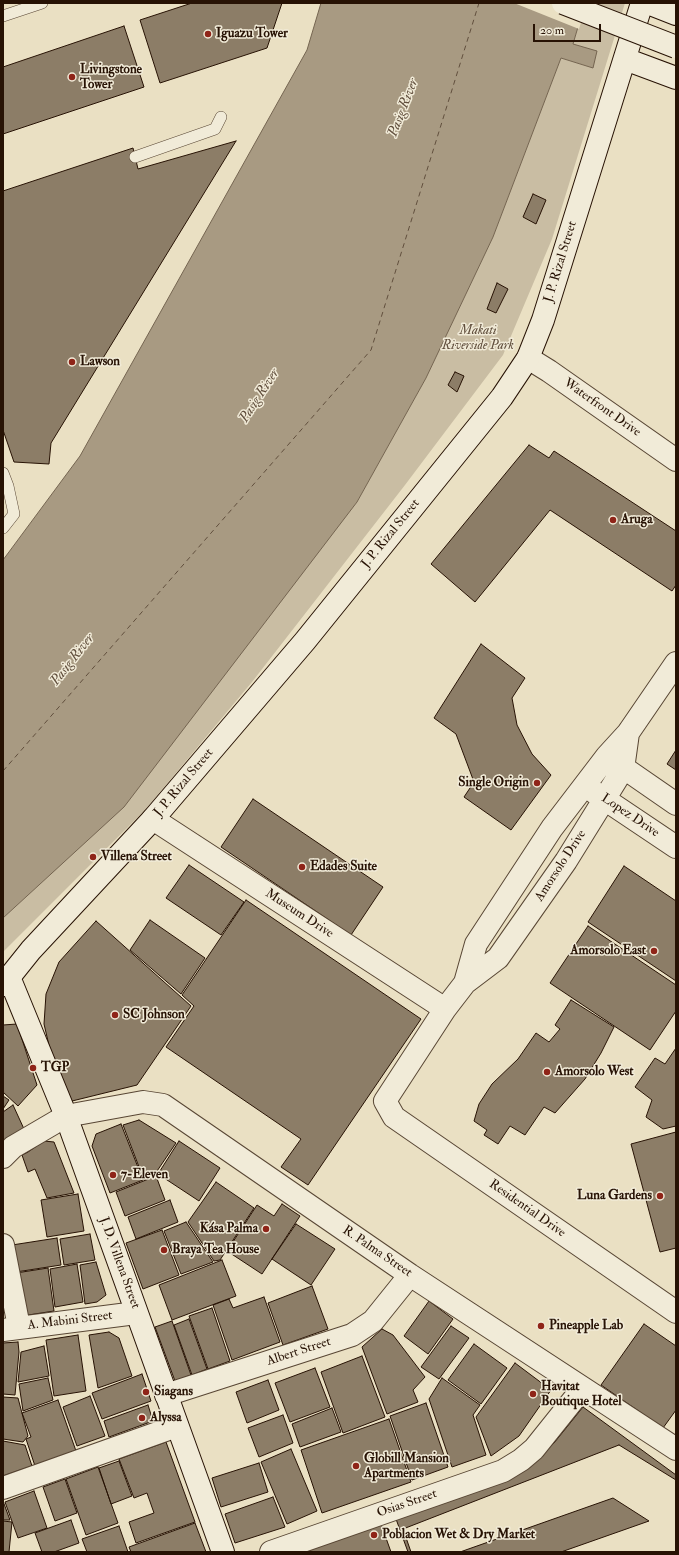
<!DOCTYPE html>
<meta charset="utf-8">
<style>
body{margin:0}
#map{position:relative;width:679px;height:1555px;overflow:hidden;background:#eae0c3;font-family:"IM FELL Double Pica",serif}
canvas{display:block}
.frame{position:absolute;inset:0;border:4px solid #271204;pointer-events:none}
.scale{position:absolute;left:533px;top:24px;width:68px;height:18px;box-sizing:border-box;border:2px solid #271204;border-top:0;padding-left:5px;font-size:12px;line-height:14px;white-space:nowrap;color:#271204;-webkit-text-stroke:3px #f1ebd8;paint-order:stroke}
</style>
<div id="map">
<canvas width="679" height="1555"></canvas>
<div class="frame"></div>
<div class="scale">20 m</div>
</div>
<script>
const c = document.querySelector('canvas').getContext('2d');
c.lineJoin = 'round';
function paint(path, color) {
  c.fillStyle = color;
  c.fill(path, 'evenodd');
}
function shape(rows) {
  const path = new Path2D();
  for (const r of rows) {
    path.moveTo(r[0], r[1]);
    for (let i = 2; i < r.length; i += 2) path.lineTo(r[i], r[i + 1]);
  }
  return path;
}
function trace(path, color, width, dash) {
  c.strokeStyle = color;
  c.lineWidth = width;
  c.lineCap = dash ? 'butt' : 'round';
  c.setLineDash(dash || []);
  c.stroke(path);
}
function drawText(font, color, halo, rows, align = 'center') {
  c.font = font + ' "IM FELL Double Pica",serif';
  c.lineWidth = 3;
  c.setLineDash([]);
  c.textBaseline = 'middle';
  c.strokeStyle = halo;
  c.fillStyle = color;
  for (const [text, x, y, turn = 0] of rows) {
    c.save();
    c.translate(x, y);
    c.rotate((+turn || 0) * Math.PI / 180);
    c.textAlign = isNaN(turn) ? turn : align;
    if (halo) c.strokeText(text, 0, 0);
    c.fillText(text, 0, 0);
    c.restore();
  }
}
paint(shape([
 [585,3,625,3,552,239,503,355,405,485,252,682,145,810,3,952,3,918,48,876,357,502,426,378,493,237,561,58,593,68,573,44]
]), '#c9bda3');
const water = shape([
 [321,3,585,3,573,44,597,51,593,68,561,58,493,237,426,378,357,502,124,807,3,918,3,560,80,456,307,50,321,3]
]);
paint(water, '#a89a82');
trace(water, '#746450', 1);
paint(shape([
 [514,3,587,3,579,29]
]), '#eae0c3');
trace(shape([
 [3,771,371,350,479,3]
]), '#614f3d', 1, [5, 4]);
const building = shape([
 [192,3,282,3,267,48,160,83,140,20,192,3],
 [124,26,144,87,3,134,3,67,124,26],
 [236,141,51,443,49,464,14,462,3,430,3,191,133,148,138,169,236,141],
 [533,194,546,200,536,224,523,217,533,194],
 [497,283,508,289,496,313,487,309,497,283],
 [455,372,464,376,457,392,448,385,455,372],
 [529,445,549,458,554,451,676,531,676,585,672,591,550,510,475,602,431,564,529,445],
 [481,644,525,678,512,698,517,725,532,754,551,775,511,830,464,797,474,782,456,734,434,718,481,644],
 [676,750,676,770,667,764,676,750],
 [253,799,383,887,351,935,221,847,253,799],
 [189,865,244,902,221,935,166,898,189,865],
 [624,866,676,901,676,981,588,922,624,866],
 [246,900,421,1019,308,1185,281,1167,301,1139,166,1047,194,1006,182,995,246,900],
 [150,920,205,958,181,994,130,950,150,920],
 [96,921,191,1006,137,1085,68,1102,51,1054,44,1024,46,994,59,962,96,921],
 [588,926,676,985,676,1011,650,1050,550,983,588,926],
 [571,1000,614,1027,601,1053,585,1079,555,1113,544,1107,525,1135,510,1126,498,1144,484,1135,487,1130,474,1121,479,1104,492,1084,518,1059,536,1033,549,1042,560,1029,555,1025,571,1000],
 [17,1024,37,1085,18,1106,3,1092,3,1025,17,1024],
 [676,1048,676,1126,663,1129,646,1117,652,1100,635,1087,655,1058,665,1064,676,1048],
 [3,1096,9,1100,3,1109,3,1096],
 [13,1105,24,1129,9,1143,3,1139,3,1112,13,1105],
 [139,1120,176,1143,153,1177,144,1180,123,1125,139,1120],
 [121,1124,143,1180,110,1193,92,1146,96,1134,121,1124],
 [676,1132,676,1248,660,1252,631,1144,676,1132],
 [44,1141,54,1142,74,1193,47,1198,35,1169,28,1172,22,1155,28,1152,44,1141],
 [179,1141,220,1168,199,1201,158,1174,179,1141],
 [156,1176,165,1200,125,1216,116,1192,156,1176],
 [216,1182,254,1208,220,1260,214,1261,188,1222,216,1182],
 [78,1194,84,1231,47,1237,41,1200,78,1194],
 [170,1200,178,1222,136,1239,128,1217,170,1200],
 [282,1204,300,1216,262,1274,227,1251,257,1205,274,1216,282,1204],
 [186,1222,213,1262,181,1274,164,1231,186,1222],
 [296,1224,335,1249,311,1285,272,1259,296,1224],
 [162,1230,179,1275,143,1289,126,1243,162,1230],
 [90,1234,95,1260,64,1265,60,1239,90,1234],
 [57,1238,61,1265,16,1272,12,1245,57,1238],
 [222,1260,236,1296,172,1320,159,1285,222,1260],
 [96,1262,106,1295,97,1302,85,1304,80,1265,96,1262],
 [77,1264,83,1302,55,1307,50,1269,77,1264],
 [48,1268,54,1311,22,1316,16,1273,48,1268],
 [312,1286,328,1329,283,1345,268,1303,312,1286],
 [264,1297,280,1342,232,1360,213,1305,229,1299,233,1308,264,1297],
 [429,1301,453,1319,428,1354,404,1336,429,1301],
 [212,1308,230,1361,208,1369,189,1316,212,1308],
 [189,1319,207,1369,192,1375,174,1325,189,1319],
 [172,1321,191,1375,175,1381,155,1327,172,1321],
 [644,1324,676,1346,676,1410,663,1428,601,1385,644,1324],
 [451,1326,469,1338,439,1379,421,1367,451,1326],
 [382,1329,393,1335,425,1377,413,1390,418,1402,387,1414,362,1347,382,1329],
 [109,1332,119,1338,132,1376,98,1388,89,1335,109,1332],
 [78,1335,86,1391,54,1396,46,1340,78,1335],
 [18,1342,19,1352,15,1395,3,1394,3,1343,18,1342],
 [474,1344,507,1368,481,1404,448,1380,474,1344],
 [44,1346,49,1376,18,1382,21,1352,44,1346],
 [362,1356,385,1417,343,1433,321,1372,362,1356],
 [515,1363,551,1390,519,1436,491,1456,476,1417,515,1363],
 [315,1368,330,1407,290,1422,275,1383,315,1368],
 [142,1374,151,1401,102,1419,92,1393,142,1374],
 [48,1378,53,1400,23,1411,19,1384,48,1378],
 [442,1378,480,1405,473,1415,486,1455,452,1467,429,1399,442,1378],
 [268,1380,279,1410,247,1423,236,1392,268,1380],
 [90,1396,105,1436,77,1446,63,1407,90,1396],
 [3,1397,18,1398,28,1436,23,1442,3,1439,3,1397],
 [58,1400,76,1451,35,1466,26,1439,31,1437,22,1413,58,1400],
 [426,1403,448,1467,412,1480,390,1416,426,1403],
 [148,1405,153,1421,109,1437,104,1421,148,1405],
 [583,1407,676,1475,676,1552,408,1552,396,1519,528,1465,554,1443,583,1407],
 [332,1408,341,1432,300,1447,292,1424,332,1408],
 [283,1415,293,1443,259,1457,248,1428,283,1415],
 [389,1419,411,1482,322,1513,301,1450,389,1419],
 [3,1441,25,1445,32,1466,3,1476,3,1441],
 [166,1442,195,1522,136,1543,129,1522,154,1513,147,1493,134,1498,119,1459,166,1442],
 [619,1445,676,1480,676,1552,561,1552,649,1521,613,1498,460,1552,411,1552,403,1529,619,1445],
 [291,1449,317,1511,287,1524,261,1462,291,1449],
 [119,1461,132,1496,111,1504,99,1468,119,1461],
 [259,1463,268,1492,221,1507,212,1478,259,1463],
 [98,1467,118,1523,86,1535,66,1479,98,1467],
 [65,1479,77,1513,55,1521,43,1487,65,1479],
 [34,1491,47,1528,18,1538,5,1502,34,1491],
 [273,1497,285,1527,235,1543,225,1514,273,1497],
 [3,1501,10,1520,3,1520,3,1501],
 [71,1520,79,1543,54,1552,42,1552,35,1533,71,1520],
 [3,1521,12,1522,9,1552,3,1552,3,1521],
 [195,1523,206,1552,131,1552,129,1547,195,1523],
 [381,1524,391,1552,303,1552,381,1524],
 [119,1526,128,1552,87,1552,82,1539,119,1526]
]);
paint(building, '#8c7d67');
trace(building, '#271204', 1);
const lane = shape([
 [3,16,42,3],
 [135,157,215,129,221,117],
 [3,473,8,486,14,514,3,528]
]);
const street = shape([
 [528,358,549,371,676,460],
 [628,733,623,769,566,861,498,958,465,983,445,1009,385,1101,394,1117,676,1312],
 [611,759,676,804],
 [594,792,676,847],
 [153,819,445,1009],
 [465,983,476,944,552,828,607,756,628,733,676,663],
 [3,1157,13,1147,66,1116,143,1102,163,1105,410,1275,676,1449],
 [3,1245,19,1327],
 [3,1330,136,1313],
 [166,1395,352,1335,373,1321,410,1275],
 [3,1488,177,1426],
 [271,1552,503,1471,521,1460,534,1449,582,1389]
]);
const secondary = shape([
 [648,3,676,14],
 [625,59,676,78],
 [9,977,66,1116,223,1552],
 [3,985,31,950,153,819,305,641,502,397,528,358,543,320,642,3]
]);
trace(lane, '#584634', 12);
trace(street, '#584634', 24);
trace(secondary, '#271204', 24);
trace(lane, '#f1ebd8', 11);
trace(street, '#f1ebd8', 22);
trace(secondary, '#f1ebd8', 22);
const secondaryBridge = shape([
 [563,3,676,47]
]);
trace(secondaryBridge, '#271204', 24, []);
trace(secondaryBridge, '#f1ebd8', 22);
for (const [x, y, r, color] of [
 [208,34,4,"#8f2418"],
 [72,77,4,"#8f2418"],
 [72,362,4,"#8f2418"],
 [613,520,4,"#8f2418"],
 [537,783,4,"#8f2418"],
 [93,857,4,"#8f2418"],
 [302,867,4,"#8f2418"],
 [654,951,4,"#8f2418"],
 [115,1015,4,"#8f2418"],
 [33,1068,4,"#8f2418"],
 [547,1072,4,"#8f2418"],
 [113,1175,4,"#8f2418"],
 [660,1196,4,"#8f2418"],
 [266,1229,4,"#8f2418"],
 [164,1250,4,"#8f2418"],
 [541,1326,4,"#8f2418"],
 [146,1392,4,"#8f2418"],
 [533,1394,4,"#8f2418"],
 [142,1418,4,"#8f2418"],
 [356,1466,4,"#8f2418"],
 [374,1535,4,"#8f2418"]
]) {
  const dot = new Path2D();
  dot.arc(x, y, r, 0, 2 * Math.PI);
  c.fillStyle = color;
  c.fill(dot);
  trace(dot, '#f1ebd8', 1.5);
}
drawText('bold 13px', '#271204', '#f1ebd8', [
 ["Iguazu Tower",216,34],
 ["Livingstone",80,70],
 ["Tower",80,85],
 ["Lawson",80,362],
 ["Aruga",621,520],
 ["Single Origin",529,783,"right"],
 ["Villena Street",101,857],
 ["Edades Suite",310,867],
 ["Amorsolo East",646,951,"right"],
 ["SC Johnson",123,1015],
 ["TGP",41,1068],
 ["Amorsolo West",555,1072],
 ["7-Eleven",121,1175],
 ["Luna Gardens",652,1196,"right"],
 ["Kása Palma",258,1229,"right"],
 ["Braya Tea House",172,1250],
 ["Pineapple Lab",549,1326],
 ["Havitat",541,1387],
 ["Boutique Hotel",541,1402],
 ["Siagans",154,1392],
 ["Alyssa",150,1418],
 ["Globill Mansion",364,1459],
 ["Apartments",364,1474],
 ["Poblacion Wet & Dry Market",382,1535]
], 'left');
drawText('13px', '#271204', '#f1ebd8', [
 ["J. P. Rizal Street",561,262,-73],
 ["Waterfront Drive",602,408,35],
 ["J. P. Rizal Street",391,534,-51],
 ["J. P. Rizal Street",184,783,-50],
 ["Lopez Drive",630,816,34],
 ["Amorsolo Drive",561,866,-57],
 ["Museum Drive",299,914,33],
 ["Residential Drive",527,1209,35],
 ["R. Palma Street",377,1252,34],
 ["J. D. Villena Street",119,1263,70],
 ["A. Mabini Street",70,1321,-7],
 ["Albert Street",299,1352,-18],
 ["Osias Street",407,1504,-19]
]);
drawText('italic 13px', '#604e3c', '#f1ebd8', [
 ["Makati",478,331],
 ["Riverside Park",478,346]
]);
drawText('italic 14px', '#614f3d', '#f1ebd8', [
 ["Pasig River",404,108,-69],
 ["Pasig River",260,396,-57],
 ["Pasig River",73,660,-52]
]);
</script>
